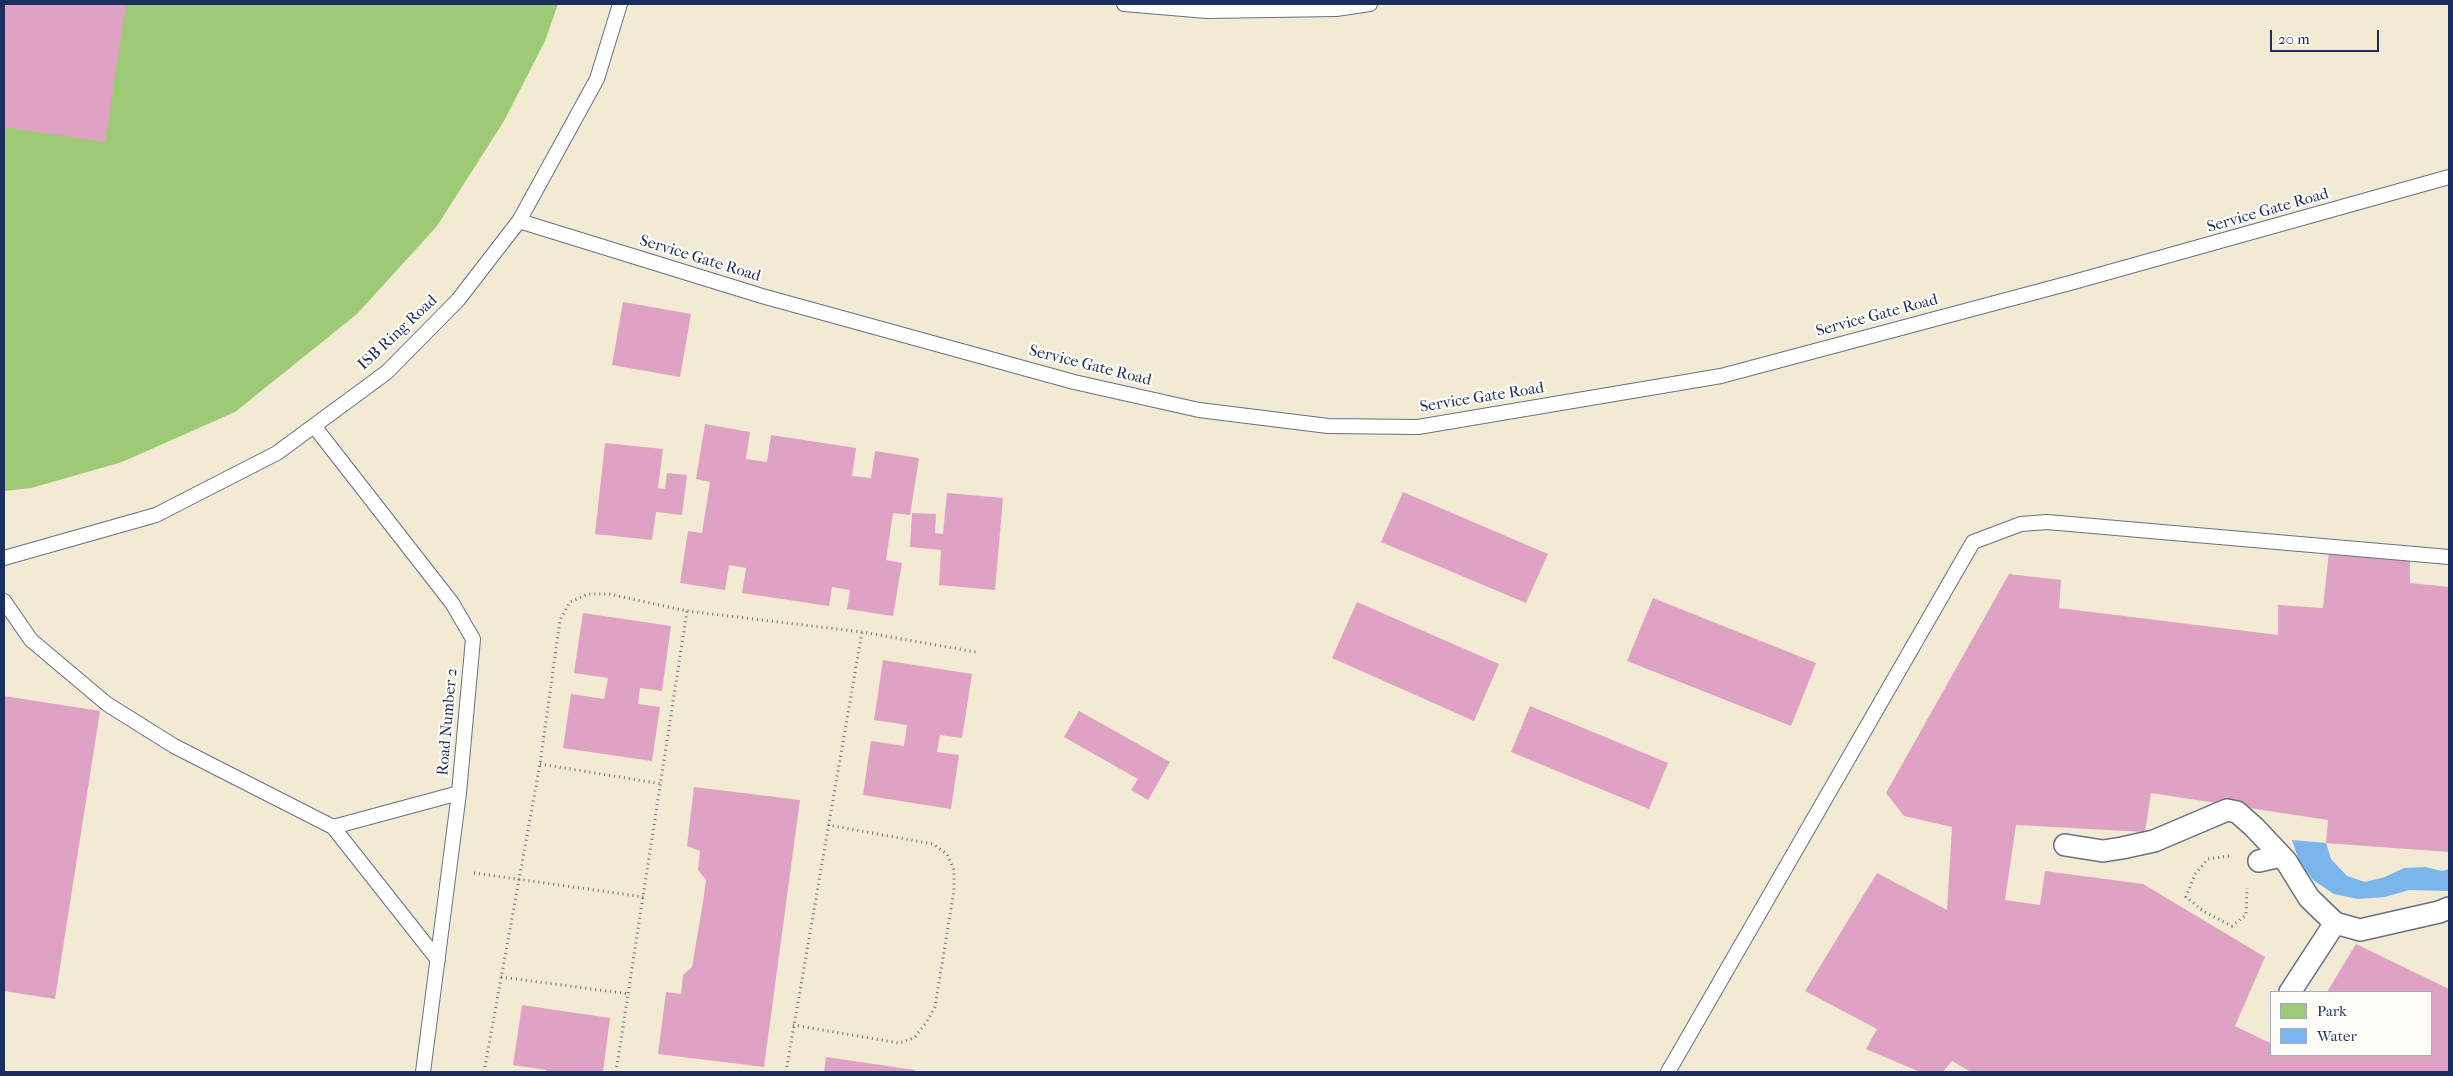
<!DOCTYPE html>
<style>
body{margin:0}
#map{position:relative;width:2453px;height:1076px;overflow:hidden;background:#f2ead2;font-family:"IM FELL French Canon",serif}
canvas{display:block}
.frame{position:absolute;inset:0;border:5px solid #1b2f5e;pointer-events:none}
.legend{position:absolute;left:2270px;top:991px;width:162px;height:65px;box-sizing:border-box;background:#fdfcf7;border:1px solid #a3aaba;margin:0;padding:6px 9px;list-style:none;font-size:15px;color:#1b2f5e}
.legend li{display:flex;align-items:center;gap:10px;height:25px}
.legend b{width:25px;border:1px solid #a3aaba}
.scale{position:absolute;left:2270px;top:30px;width:109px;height:22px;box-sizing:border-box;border:2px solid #1b2f5e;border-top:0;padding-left:6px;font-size:15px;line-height:18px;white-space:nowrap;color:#1b2f5e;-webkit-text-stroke:4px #fdfcf7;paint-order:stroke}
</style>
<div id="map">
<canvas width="2453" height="1076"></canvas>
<div class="frame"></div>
<ul class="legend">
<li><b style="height:14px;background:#9ec975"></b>Park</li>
<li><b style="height:14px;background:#7ab6ec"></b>Water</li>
</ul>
<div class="scale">20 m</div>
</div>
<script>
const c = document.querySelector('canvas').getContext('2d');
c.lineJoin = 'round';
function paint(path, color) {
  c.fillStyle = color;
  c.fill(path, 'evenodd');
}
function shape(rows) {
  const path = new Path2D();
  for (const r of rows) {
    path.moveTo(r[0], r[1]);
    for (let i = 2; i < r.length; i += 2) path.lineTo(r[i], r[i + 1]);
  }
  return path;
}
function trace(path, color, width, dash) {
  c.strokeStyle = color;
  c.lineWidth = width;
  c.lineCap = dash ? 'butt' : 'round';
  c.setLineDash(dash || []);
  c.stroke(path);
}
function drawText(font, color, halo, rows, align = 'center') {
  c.font = font + ' "IM FELL French Canon",serif';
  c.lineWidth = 4.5;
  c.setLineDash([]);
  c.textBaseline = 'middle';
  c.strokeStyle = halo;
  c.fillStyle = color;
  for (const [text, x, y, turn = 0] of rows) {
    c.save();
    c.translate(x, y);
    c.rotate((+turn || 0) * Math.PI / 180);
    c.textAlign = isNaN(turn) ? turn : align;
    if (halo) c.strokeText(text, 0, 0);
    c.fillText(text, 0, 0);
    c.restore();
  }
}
paint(shape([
 [4,4,558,4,545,41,504,121,437,226,357,314,235,412,122,462,31,488,4,491]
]), '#9ec975');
paint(shape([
 [2292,840,2326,843,2331,859,2347,876,2365,882,2385,877,2404,868,2425,867,2442,871,2449,869,2449,891,2409,890,2385,897,2358,899,2334,894,2313,880,2299,861]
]), '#7ab6ec');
paint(shape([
 [4,4,126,4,105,142,4,127],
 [623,302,691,314,680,377,612,365],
 [705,424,750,432,746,459,767,462,771,435,856,448,852,476,871,478,875,451,919,458,910,515,893,513,886,560,902,563,893,616,847,609,850,590,832,587,829,606,742,593,746,568,729,565,725,590,680,583,688,531,702,533,710,482,696,479],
 [605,443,663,449,658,488,665,489,667,473,687,475,682,515,656,512,652,540,595,534],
 [1403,492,1548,554,1526,603,1381,542],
 [947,493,1003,498,995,590,939,585,941,550,910,547,912,513,936,514,935,533,943,534],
 [2329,551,2410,560,2410,583,2449,587,2449,852,2326,843,2328,820,2151,793,2145,832,2016,825,2005,900,2040,905,2045,871,2143,884,2265,957,2235,1026,2272,1044,2272,1055,2432,1055,2432,992,2327,992,2356,944,2449,989,2449,1072,1971,1072,1952,1061,1943,1072,1920,1072,1866,1049,1877,1029,1805,991,1877,873,1947,910,1952,827,1904,816,1886,793,2009,574,2061,580,2059,608,2278,635,2278,605,2323,608],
 [1653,598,1816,663,1791,726,1627,661],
 [1357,602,1499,664,1474,721,1332,658],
 [583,613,671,626,662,691,640,688,638,704,660,707,652,761,563,748,571,694,604,699,608,678,574,673],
 [883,660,972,674,962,738,940,735,937,752,959,755,951,809,863,795,871,741,904,746,907,725,874,720],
 [4,696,100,711,55,999,4,991],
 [1530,706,1668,763,1649,809,1511,752],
 [1079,711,1170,762,1148,800,1131,790,1138,779,1064,737],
 [694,787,800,800,764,1067,658,1054,666,992,681,994,683,975,692,967,703,902,706,880,698,870,700,851,687,846],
 [522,1005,610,1018,603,1072,546,1072,546,1070,513,1065],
 [826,1057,915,1070,915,1072,824,1072]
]), '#dfa2c4');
const service = shape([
 [1124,4,1207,11,1336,9,1370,4],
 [519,221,762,296,1074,382,1199,410,1328,426,1418,427,1721,376,2070,283,2449,177],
 [314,426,452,603,473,639,459,793,423,1072],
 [4,558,156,515,277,453,387,372,458,300,519,221,597,79,620,4],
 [4,601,31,640,107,704,174,746,333,827,438,960],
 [333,827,459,793],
 [1668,1072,1973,542,2021,524,2047,522,2449,557]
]);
const pedestrian = shape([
 [2065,845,2103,851,2122,848,2154,841,2227,810,2237,812,2254,827,2286,861,2309,898,2335,923,2360,930,2439,912,2449,908],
 [2259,861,2281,856],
 [2290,992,2335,923]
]);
trace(service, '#667087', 16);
trace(pedestrian, '#667087', 24);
trace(shape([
 [540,764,662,784],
 [2229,856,2208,859,2195,874,2186,897,2203,911,2232,926,2246,915,2247,888],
 [474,873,644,897],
 [501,977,630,994],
 [793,1025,899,1043,914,1038,926,1023,935,1007,954,890,954,870,947,854,933,844,828,825],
 [484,1072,540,764,560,620,570,602,588,594,609,594,687,611,862,632,976,652],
 [616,1072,687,611],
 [786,1072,862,632]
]), '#667087', 3, [1, 4]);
trace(service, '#fff', 14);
trace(pedestrian, '#fff', 21);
drawText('16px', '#1b2f5e', '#fdfcf7', [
 ["Service Gate Road",2268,211,-16],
 ["Service Gate Road",700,259,17],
 ["Service Gate Road",1877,316,-15],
 ["ISB Ring Road",398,333,-43],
 ["Service Gate Road",1090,366,14],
 ["Service Gate Road",1482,398,-9],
 ["Road Number 2",448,722,-85]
]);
</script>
